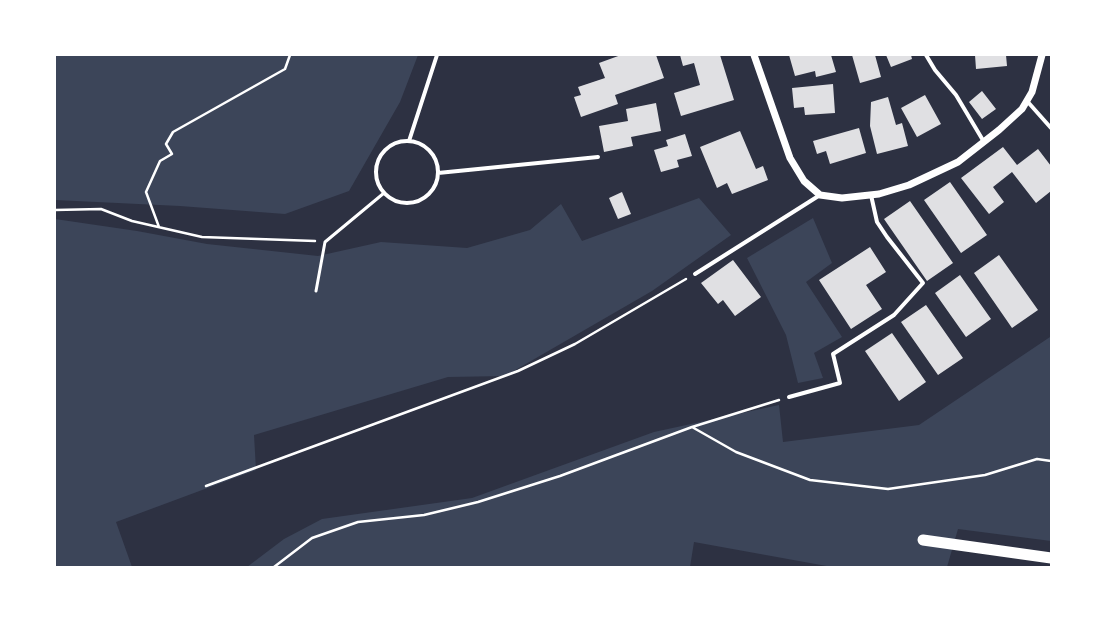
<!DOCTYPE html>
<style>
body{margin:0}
#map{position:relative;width:1106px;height:622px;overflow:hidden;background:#2d3142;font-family:Commissioner,sans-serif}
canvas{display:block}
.frame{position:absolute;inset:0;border:56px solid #fff;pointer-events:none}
</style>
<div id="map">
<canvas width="1106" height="622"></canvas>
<div class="frame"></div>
</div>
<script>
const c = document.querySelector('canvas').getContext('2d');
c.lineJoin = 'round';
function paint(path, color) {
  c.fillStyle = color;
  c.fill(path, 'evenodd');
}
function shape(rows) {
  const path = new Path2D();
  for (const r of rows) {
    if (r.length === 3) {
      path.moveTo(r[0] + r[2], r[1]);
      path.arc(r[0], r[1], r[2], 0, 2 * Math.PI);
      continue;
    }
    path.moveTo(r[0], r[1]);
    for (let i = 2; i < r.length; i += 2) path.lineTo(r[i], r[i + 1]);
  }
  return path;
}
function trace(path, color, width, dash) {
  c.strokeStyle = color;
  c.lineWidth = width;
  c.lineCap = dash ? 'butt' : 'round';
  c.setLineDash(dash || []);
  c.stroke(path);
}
paint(shape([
 [55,55,418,55,400,102,349,191,285,214,180,206,55,200],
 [699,198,731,235,652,291,505,376,448,377,254,435,256,470,116,522,132,567,55,567,55,219,137,231,207,244,318,256,381,242,467,248,530,230,561,204,582,241],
 [813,218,832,263,806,282,842,337,814,353,823,378,798,383,786,335,747,258],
 [1050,337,1051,541,958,529,947,567,832,567,694,542,690,567,247,567,284,539,322,519,472,498,654,432,779,405,783,442,919,425]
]), '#3c4559');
paint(shape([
 [621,55,656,55,664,78,615,95,618,104,581,117,574,97,581,95,578,87,605,78,599,63],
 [680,55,720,55,734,100,681,116,674,93,700,85,694,63,683,66],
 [789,55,831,55,836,72,816,77,815,71,795,76],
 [852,55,875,55,881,77,860,83],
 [886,55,911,55,912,59,891,67],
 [975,55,1006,55,1007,66,976,69],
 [833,84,835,113,805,115,804,107,794,108,792,88],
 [982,91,996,109,982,119,969,102],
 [925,95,941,124,917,137,901,108],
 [888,97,896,125,902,123,908,146,877,154,870,126,871,102],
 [656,103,661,131,631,137,633,146,604,152,599,126,628,121,626,109],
 [859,128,866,153,830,164,826,151,817,154,813,141],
 [740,131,756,169,763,166,768,180,732,194,727,183,717,188,700,147],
 [685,134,692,156,677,160,679,167,661,172,654,150,668,146,666,140],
 [1003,147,1017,165,1038,149,1051,166,1051,191,1036,203,1012,172,993,187,1004,202,989,214,961,178],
 [950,182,987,235,961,253,924,200],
 [622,192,631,214,618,219,609,198],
 [910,201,953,263,927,281,884,219],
 [870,247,886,272,866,285,882,309,851,329,819,280],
 [999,255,1038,310,1012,328,974,273],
 [733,260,761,297,735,316,723,300,718,304,701,283],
 [960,275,991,319,966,337,935,293],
 [926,305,963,358,938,375,901,322],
 [892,333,926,382,899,401,865,351]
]), '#e0e0e3');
trace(shape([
 [55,210,101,209,132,221,202,237,315,241],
 [159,227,146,192,160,161,172,154,166,144,173,132,285,69,290,55],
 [692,427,736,452,810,480,888,489,985,475,1037,459,1051,461],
 [206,486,518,371,575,344,686,279],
 [274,567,312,538,358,522,424,515,478,502,560,476,692,427,779,400]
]), '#fff', 2.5);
trace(shape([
 [316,291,325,242,384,193]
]), '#fff', 3);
trace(shape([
 [926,55,935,70,956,95,984,142],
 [1027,101,1051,128],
 [409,141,437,55],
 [407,172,31],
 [438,173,598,157],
 [695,274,820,195],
 [789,397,840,383,833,354,894,315,923,283,887,237,877,222,871,195]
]), '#fff', 4);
trace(shape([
 [754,55,790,158,804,181,820,195,842,198,879,194,909,185,958,162,999,130,1022,109,1032,92,1042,55]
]), '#fff', 7);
trace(shape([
 [923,540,1051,558]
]), '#fff', 11);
</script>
